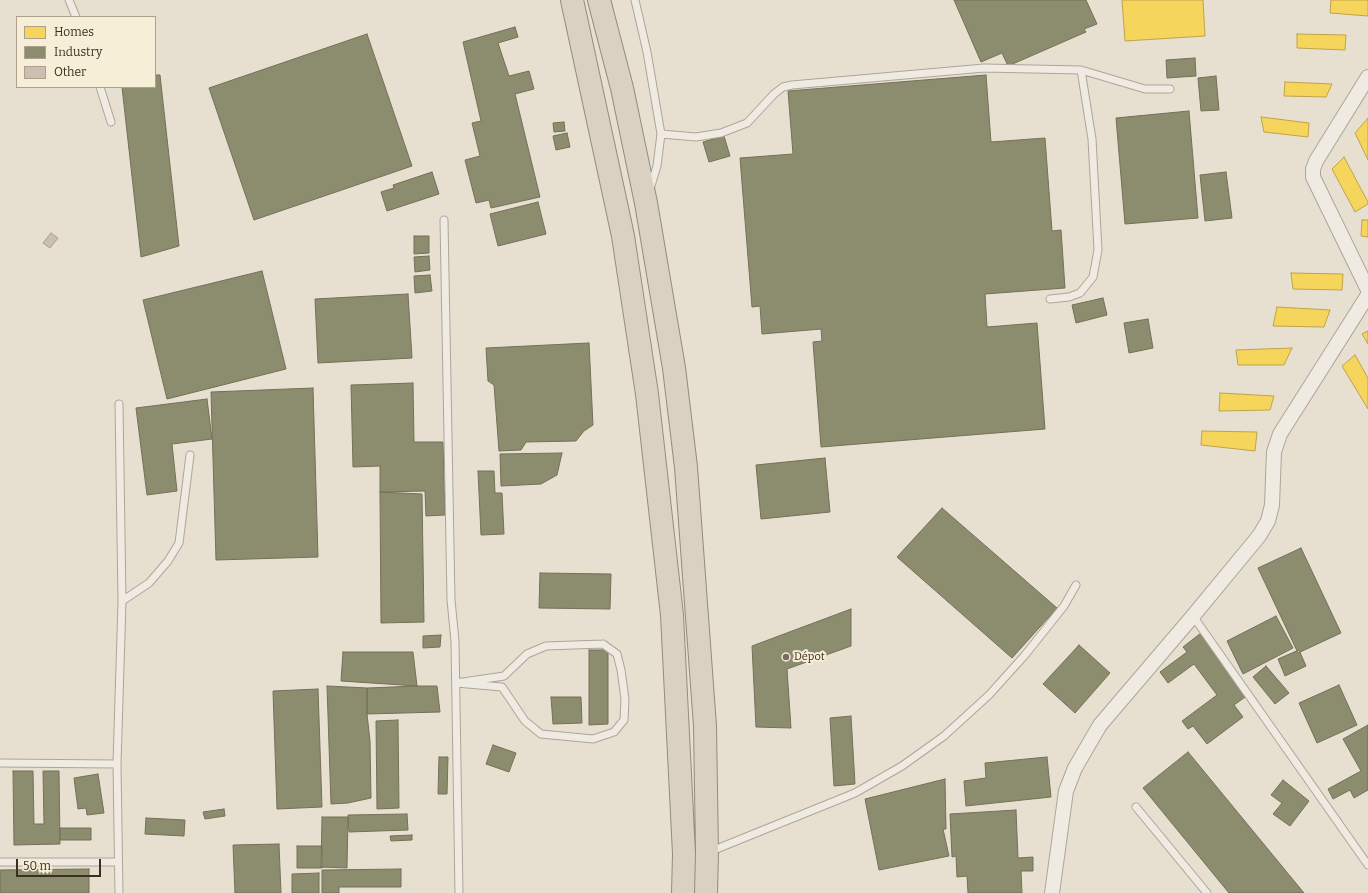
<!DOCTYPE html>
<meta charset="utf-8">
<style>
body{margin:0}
#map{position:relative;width:1368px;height:893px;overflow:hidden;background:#e7e0d1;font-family:Bitter,serif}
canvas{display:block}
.legend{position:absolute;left:16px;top:16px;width:140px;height:72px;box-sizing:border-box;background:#f7eed8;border:1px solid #ada18e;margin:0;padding:5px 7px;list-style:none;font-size:12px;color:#3d2e20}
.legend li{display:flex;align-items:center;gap:8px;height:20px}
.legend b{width:20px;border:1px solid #ada18e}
.scale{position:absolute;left:16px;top:859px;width:85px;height:18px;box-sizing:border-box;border:2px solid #3d2e20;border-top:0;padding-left:5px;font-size:12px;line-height:14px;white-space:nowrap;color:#3d2e20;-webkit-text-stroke:3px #f7eed8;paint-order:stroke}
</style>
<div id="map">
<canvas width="1368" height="893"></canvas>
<ul class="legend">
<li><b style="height:11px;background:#f6d55c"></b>Homes</li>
<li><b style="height:11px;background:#8c8c6e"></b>Industry</li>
<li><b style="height:11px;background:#cbbfb2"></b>Other</li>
</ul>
<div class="scale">50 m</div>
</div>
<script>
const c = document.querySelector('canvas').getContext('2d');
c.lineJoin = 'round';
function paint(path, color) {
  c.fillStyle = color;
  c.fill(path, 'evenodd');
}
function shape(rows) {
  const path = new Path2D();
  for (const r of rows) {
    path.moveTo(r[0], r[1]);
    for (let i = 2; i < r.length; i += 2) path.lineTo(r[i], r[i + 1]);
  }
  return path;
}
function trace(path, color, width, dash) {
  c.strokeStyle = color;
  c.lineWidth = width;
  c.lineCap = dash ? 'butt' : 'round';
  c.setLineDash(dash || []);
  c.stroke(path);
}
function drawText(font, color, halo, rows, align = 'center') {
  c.font = font + ' Bitter,serif';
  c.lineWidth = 4;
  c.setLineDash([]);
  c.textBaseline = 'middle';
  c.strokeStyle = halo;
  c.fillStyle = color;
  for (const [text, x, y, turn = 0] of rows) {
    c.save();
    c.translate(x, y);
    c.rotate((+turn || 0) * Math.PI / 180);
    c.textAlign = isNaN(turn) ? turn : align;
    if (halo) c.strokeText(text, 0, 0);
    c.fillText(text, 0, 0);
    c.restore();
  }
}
const homes = shape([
 [1122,0,1203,0,1205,36,1125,41,1122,0],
 [1331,0,1368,0,1368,16,1330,13,1331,0],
 [1297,34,1346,35,1345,50,1297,48,1297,34],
 [1285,82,1332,84,1326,97,1284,96,1285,82],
 [1261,117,1309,123,1308,137,1264,132,1261,117],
 [1368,118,1368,160,1355,133,1368,118],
 [1344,157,1368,202,1368,204,1355,212,1332,169,1344,157],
 [1362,220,1368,220,1368,237,1361,236,1362,220],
 [1291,273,1343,274,1342,290,1293,289,1291,273],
 [1277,307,1330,310,1324,327,1273,326,1277,307],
 [1368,331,1368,344,1362,334,1368,331],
 [1292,348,1284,365,1238,365,1236,350,1292,348],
 [1355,355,1368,378,1368,409,1342,366,1355,355],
 [1220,393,1274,396,1270,410,1219,411,1220,393],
 [1202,431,1257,432,1255,451,1201,445,1202,431]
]);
paint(homes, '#f6d55c');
trace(homes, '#bea34a', 1);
const industry = shape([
 [954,0,1086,0,1097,24,1084,29,1086,32,1008,66,1002,53,981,62,954,0],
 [515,27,518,37,498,43,509,76,529,71,534,89,515,94,540,197,491,208,489,200,476,203,465,160,480,156,472,123,481,121,463,42,515,27],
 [367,34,412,166,254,220,209,88,367,34],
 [1195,58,1196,76,1167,78,1166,60,1195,58],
 [155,75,160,75,179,246,141,257,122,87,155,87,155,75],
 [986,75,991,142,1045,138,1052,231,1061,230,1065,288,985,294,987,327,1037,323,1045,429,821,447,813,342,822,341,821,329,762,334,760,306,752,307,740,158,793,154,788,91,986,75],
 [1216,76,1219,110,1201,111,1198,78,1216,76],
 [1189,111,1198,218,1125,224,1116,118,1189,111],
 [564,122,565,131,554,132,553,123,564,122],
 [567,133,570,147,556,150,553,136,567,133],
 [724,136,730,156,709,162,703,142,724,136],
 [432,172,439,194,387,211,381,192,394,188,393,185,432,172],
 [1226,172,1232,218,1205,221,1200,175,1226,172],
 [538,202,546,234,498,246,490,214,538,202],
 [414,236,429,236,429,253,414,254,414,236],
 [429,256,430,270,415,272,414,257,429,256],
 [262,271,286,369,167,399,143,300,262,271],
 [430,275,432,291,415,293,414,276,430,275],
 [408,294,412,358,318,363,315,299,408,294],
 [1103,298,1107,315,1076,323,1072,305,1103,298],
 [1148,319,1153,348,1129,353,1124,323,1148,319],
 [589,343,593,425,584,431,576,441,526,442,521,450,499,451,494,385,488,381,486,348,589,343],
 [413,383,414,442,443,442,445,515,426,516,425,491,380,492,380,466,353,467,351,385,413,383],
 [313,388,318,557,216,560,211,392,313,388],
 [207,399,212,439,172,444,177,491,147,495,136,408,207,399],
 [562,453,557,475,541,484,501,486,500,454,562,453],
 [825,458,830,512,761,519,756,465,825,458],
 [478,471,494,471,495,493,502,493,504,534,481,535,478,471],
 [380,492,422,494,424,622,381,623,380,492],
 [942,508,1057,608,1012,658,897,557,942,508],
 [1301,548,1341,633,1298,653,1258,568,1301,548],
 [540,573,611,574,610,609,539,608,540,573],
 [851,609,851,646,787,669,791,728,756,727,752,646,851,609],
 [1276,616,1293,648,1243,674,1227,641,1276,616],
 [1201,633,1248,695,1234,705,1243,717,1207,744,1193,726,1188,729,1182,721,1217,695,1194,664,1168,683,1160,672,1187,652,1183,647,1201,633],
 [441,635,440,647,423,648,423,636,441,635],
 [1079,645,1110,673,1075,713,1043,684,1079,645],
 [589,650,608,650,608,724,589,725,589,650],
 [1299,650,1306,666,1285,676,1278,659,1299,650],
 [343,652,413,652,417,686,341,681,343,652],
 [1266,666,1289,693,1275,704,1253,677,1266,666],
 [1339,685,1357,725,1317,743,1299,703,1339,685],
 [327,686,367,688,367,714,370,741,371,798,348,803,331,804,327,686],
 [417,686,437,686,440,712,367,714,367,688,417,686],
 [318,689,322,807,277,809,273,691,318,689],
 [551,697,581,697,582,723,553,724,551,697],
 [851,716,855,784,834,786,830,718,851,716],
 [398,720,399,808,377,809,376,721,398,720],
 [1368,725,1368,790,1354,798,1350,790,1333,799,1328,789,1361,771,1343,739,1368,725],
 [493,745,516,753,509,772,486,764,493,745],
 [1188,752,1304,893,1229,893,1143,788,1188,752],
 [439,757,448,757,447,794,438,794,439,757],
 [1047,757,1051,797,966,806,964,781,986,778,985,763,1047,757],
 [13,771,33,771,34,824,44,824,43,771,59,771,60,844,14,845,13,771],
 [98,774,104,813,87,815,86,808,78,809,74,778,98,774],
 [945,779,946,829,943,829,949,856,879,870,865,799,945,779],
 [1283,780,1309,801,1290,826,1273,814,1282,803,1271,795,1283,780],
 [224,809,225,816,205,819,203,812,224,809],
 [1016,810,1018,858,1033,857,1033,871,1021,871,1022,893,968,893,967,876,957,877,956,856,952,857,950,814,1016,810],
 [407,814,408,830,349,832,348,815,407,814],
 [322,817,348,817,347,868,321,867,322,817],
 [146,818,185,820,184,836,145,834,146,818],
 [60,828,91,828,91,840,60,840,60,828],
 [412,835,412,840,391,841,390,836,412,835],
 [279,844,281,893,235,893,233,845,279,844],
 [297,846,322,846,322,868,297,868,297,846],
 [89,869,89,893,0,893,0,870,89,869],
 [401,869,401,887,339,887,339,893,322,893,322,870,401,869],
 [319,873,319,893,292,893,292,874,319,873]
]);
paint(industry, '#8c8c6e');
trace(industry, '#747057', 1);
const building = shape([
 [51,233,58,238,50,248,43,243,51,233]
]);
paint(building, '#cbbfb2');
trace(building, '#a89c90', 1);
const lane = shape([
 [69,0,76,17],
 [635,0,647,52,661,134,657,166,650,189],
 [1081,70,1145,89,1170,89],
 [100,87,111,122],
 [661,134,696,137,721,133,747,123,774,94,783,87,792,85,984,68,1081,70,1092,139,1098,250,1093,277,1080,293,1069,297,1050,299],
 [444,220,451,600,455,641,459,893],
 [119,404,122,601],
 [1193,616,1368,865],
 [603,644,617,654,621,670,625,699,624,720,614,732,593,739,541,734,525,721,502,687,456,683,504,676,527,654,546,646,603,644],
 [0,763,117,764],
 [1136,807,1207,893],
 [709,852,855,793,902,766,944,736,989,695,1025,655,1064,606,1076,585],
 [0,862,118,862],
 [119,893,117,764,122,601,149,583,168,561,179,543,190,455]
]);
const street = shape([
 [1368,77,1316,161,1313,169,1313,177,1368,290],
 [1052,893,1066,791,1075,768,1100,725,1193,616,1259,536,1268,521,1272,505,1274,452,1280,434,1368,295]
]);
const highway = shape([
 [572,0,623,236,647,394,672,615,684,854,683,893],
 [599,0,622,88,646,203,674,368,686,467,705,726,707,853,706,893]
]);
trace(lane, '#ada599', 9);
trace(street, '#ada599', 16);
trace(highway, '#928b80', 24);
trace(lane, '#efebe3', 7);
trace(street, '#efebe3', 14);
trace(highway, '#dad1c2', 22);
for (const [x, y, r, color] of [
 [786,657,4,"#786c5e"]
]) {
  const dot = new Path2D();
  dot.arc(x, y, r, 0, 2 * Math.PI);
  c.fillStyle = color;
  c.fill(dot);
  trace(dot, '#f7eed8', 1.5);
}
drawText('11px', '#3d2e20', '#f7eed8', [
 ["Dépot",794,657]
], 'left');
</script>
